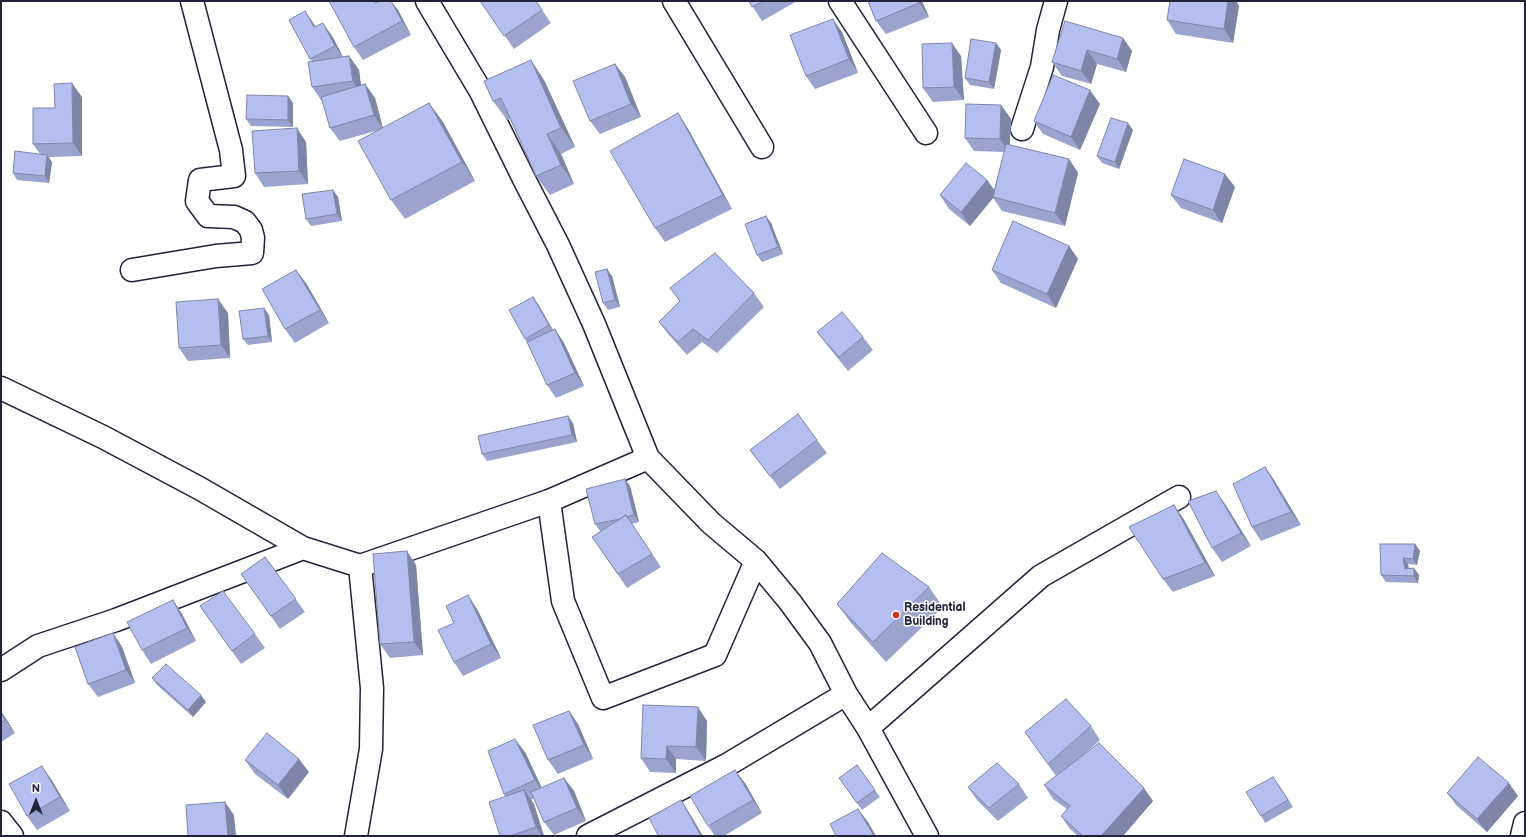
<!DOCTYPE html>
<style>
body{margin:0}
#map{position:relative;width:1526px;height:837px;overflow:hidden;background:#fff;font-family:"Balsamiq Sans",sans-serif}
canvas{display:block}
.frame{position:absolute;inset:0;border:2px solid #22223b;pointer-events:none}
.north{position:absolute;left:16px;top:781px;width:40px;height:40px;-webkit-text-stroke:3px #fff;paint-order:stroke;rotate:0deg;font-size:11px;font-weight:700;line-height:16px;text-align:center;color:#22223b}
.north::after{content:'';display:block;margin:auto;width:14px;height:18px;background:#22223b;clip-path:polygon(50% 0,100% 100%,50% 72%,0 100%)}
</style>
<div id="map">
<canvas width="1526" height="837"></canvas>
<div class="frame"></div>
<div class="north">N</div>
</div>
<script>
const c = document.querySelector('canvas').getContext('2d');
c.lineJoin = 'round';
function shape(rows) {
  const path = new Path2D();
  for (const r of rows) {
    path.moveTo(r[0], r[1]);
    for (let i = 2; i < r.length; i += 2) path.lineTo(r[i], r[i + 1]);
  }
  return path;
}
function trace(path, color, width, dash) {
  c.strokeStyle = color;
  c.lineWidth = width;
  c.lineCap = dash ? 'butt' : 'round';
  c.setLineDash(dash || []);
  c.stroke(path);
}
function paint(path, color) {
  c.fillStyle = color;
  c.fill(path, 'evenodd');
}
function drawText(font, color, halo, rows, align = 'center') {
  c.font = font + ' "Balsamiq Sans",sans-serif';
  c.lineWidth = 3;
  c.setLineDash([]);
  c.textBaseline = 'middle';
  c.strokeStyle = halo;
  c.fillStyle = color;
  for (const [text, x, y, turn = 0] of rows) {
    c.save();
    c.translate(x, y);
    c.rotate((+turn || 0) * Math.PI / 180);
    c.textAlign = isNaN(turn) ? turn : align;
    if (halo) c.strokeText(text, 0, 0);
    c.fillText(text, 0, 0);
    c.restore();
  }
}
const street = shape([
 [427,1,480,90,524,179,558,245,594,324,648,458,711,523,756,561,790,602,820,643,846,694,868,728,927,836],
 [674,1,762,147],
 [840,1,926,133],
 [1022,129,1042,67,1048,30,1056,1],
 [132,270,216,256,252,253,253,238,251,230,245,222,234,217,208,216,197,201,200,180,234,176,231,150,192,1],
 [1,388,103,437,199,488,303,548],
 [549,501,563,601,603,698,715,655,756,561],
 [1,670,38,646,116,620,303,548,360,566,549,501,648,458],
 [868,728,1041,576,1179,497],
 [1,822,12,836],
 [356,836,371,749,372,688,360,566],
 [588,836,727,765,846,694],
 [1522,836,1525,823]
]);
trace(street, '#22223b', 25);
trace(street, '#fff', 22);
paint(shape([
 [480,1,536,1,551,23,514,49],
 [749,1,797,1,762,21],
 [868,1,922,1,929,17,886,34,876,21],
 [1170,1,1236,1,1239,6,1233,43,1176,34,1167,20],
 [376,3,398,10,411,35,363,60,354,47],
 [316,26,332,36,343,57,349,56,359,70,361,85,365,84,375,98,383,128,429,103,443,122,475,181,405,219,391,200,379,130,340,141,330,128,322,100,321,100,312,87,312,61,310,59],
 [842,32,858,73,815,89,806,76],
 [1123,38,1132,51,1126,72,1097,64,1091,84,1062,76,1052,62],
 [996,43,1001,50,994,89,970,85,965,78],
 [961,56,964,100,933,102,923,88],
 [615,64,625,77,641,117,600,134,590,121],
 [544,80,575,147,561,154,574,184,550,195,536,176,510,119,507,120,493,101,484,81],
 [288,96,293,103,293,127,251,126,246,119],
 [82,97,82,156,49,157,52,162,49,183,17,180,13,173,40,154,33,144,55,108],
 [1100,104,1080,150,1043,134,1034,121],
 [1001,105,1011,119,1010,145,1069,159,1078,173,1065,226,1002,211,993,198,970,226,949,209,940,195,987,180,994,190,1004,152,974,151,965,138],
 [687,127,732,209,665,242,655,228],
 [1133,130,1119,169,1102,163,1097,156],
 [306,142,308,184,264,187,255,173],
 [1235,187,1222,223,1181,208,1171,195],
 [333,190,338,197,342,221,311,226,306,219],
 [766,216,771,223,783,254,762,262,757,255],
 [1069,246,1078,259,1056,308,1001,283,992,270],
 [612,276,620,307,608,310,603,303],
 [306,283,329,323,295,343,285,329],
 [754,293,764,307,717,353,702,342,687,355,669,335,659,322],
 [533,297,538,304,553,330,564,343,584,386,556,398,547,385,528,344,525,339],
 [228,313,230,358,188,361,179,348],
 [269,315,272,342,248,345,243,339],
 [817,332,863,337,873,350,848,371,827,345],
 [573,423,577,442,487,461,482,454],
 [817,440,827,453,780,489,750,450],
 [1265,467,1274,480,1301,525,1261,541,1252,527],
 [630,486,639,522,632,524,661,567,627,588,592,537,601,531,600,531,595,524],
 [1225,504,1251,546,1222,562,1212,548],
 [1183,518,1215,576,1173,592,1163,579],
 [1415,544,1420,551,1417,565,1408,564,1409,569,1414,568,1419,575,1418,583,1386,582,1381,575],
 [265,557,305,612,280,629,241,574],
 [416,565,423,655,390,658,380,644],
 [929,587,943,607,886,662,851,623,837,604],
 [173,600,182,614,196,641,151,664,142,650],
 [200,606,255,634,265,648,241,664],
 [477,609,501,658,463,676,454,662,454,623],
 [113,633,122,647,135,683,98,697,88,684],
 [152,678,206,702,193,717,157,685],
 [1,711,15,733,1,742],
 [569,711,578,724,593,759,558,774,548,760],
 [707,721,706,761,676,759,676,773,650,772,641,758],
 [1091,726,1100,740,1079,759,1153,801,1123,836,1078,836,1070,829,1061,816,1067,809,1053,799,1044,785,1056,776,1025,732],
 [525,752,542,788,564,778,574,791,586,821,554,835,544,822,534,798,531,800,534,804,544,836,500,836,505,796,504,794],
 [245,760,309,772,288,799,255,774],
 [857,765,880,797,862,810,839,778],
 [51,779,70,811,37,830,27,816],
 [745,783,762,813,724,836,715,836,708,826],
 [1019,784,1028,798,998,821,977,800,968,787],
 [1278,784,1293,807,1265,823,1261,816],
 [1447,793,1518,796,1487,832,1457,806]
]), '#9ba4ce');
paint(shape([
 [391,1,398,10,411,35,402,21],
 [918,1,922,1,929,17,919,3],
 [1228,1,1236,1,1239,6,1233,43,1224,29],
 [305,11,314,24,324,41,314,27],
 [833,19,842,32,858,73,849,59],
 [323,23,332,36,344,59,335,46],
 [1123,38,1132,51,1126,72,1117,59],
 [952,43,961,56,964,100,954,87],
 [996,43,1001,50,994,89,989,82],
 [1087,50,1097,64,1091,84,1081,71],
 [349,56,359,70,362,95,353,81],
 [531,60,544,80,575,147,561,128],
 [615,64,625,77,641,117,631,104],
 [72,83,82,97,82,156,73,143],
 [365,84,375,98,383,129,374,115],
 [1090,90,1100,104,1080,150,1071,137],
 [288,96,293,103,293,127,288,120],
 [429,103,443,122,475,181,462,162],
 [1001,105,1011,119,1009,153,1000,139],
 [678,113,687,127,732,209,723,195],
 [1128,123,1133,130,1119,169,1115,162],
 [297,128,306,142,308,184,299,171],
 [547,134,561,154,574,184,561,165],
 [47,155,52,162,49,183,45,176],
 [1069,159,1078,173,1065,226,1055,213],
 [1225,174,1235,187,1222,223,1213,210],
 [987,180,997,194,993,197,993,198,970,226,961,212],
 [333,190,338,197,342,221,337,214],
 [766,216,771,223,783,254,778,247],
 [1069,246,1078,259,1056,308,1047,294],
 [607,269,612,276,620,307,615,300],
 [296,270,306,283,329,323,320,310],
 [533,297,538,304,554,332,549,325],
 [218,299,228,313,230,358,221,345],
 [264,308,269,315,272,342,268,336],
 [555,329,564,343,584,386,575,373],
 [568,416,573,423,577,442,572,435],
 [1265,467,1274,480,1301,525,1291,512],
 [625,479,630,486,639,522,634,515],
 [1216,491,1225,504,1251,546,1241,533],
 [1174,505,1183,518,1215,576,1205,563],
 [1415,544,1420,551,1417,565,1413,559],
 [407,551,416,565,423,655,414,642],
 [1403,558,1408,564,1410,576,1405,569],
 [1414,568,1419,575,1418,583,1414,576],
 [468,595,477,609,501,658,491,644],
 [173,600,182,614,196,641,187,628],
 [113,633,122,647,135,683,126,670],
 [201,695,206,702,193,717,188,710],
 [698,707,707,721,706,761,696,747],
 [1,711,15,733,5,720,1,713],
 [569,711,578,724,593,759,584,745],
 [515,739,525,752,544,793,535,780],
 [667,746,676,759,676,773,666,759],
 [299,759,309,772,288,799,278,785],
 [42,766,51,779,70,811,60,797],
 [735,770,745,783,762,813,753,800],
 [1273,777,1278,784,1293,807,1288,800],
 [564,778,574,791,586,821,577,808],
 [1509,783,1518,796,1487,832,1477,819],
 [1144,788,1153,801,1123,836,1101,836],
 [524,790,534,804,544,836,542,836,536,827],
 [681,800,690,814,703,836,701,836],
 [225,802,234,815,236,836,228,836],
 [858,809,868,822,876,836,874,836]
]), '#7e86a8');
const building = shape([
 [329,1,374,1,375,3,380,1,391,1,402,21,354,47,329,1],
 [480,1,536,1,542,10,504,36,480,1],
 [749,1,763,1,752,7,749,1],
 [868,1,918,1,919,3,876,21,868,1],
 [1170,1,1228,1,1224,29,1167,20,1170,1],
 [305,11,314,27,323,23,335,46,310,59,289,20,305,11],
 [833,19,849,59,806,76,790,35,833,19],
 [1065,21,1123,38,1117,59,1087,50,1081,71,1052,62,1065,21],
 [971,39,996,43,989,82,965,78,971,39],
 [952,43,954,87,923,88,922,44,952,43],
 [349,56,353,81,312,87,308,62,349,56],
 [531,60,561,128,547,134,561,165,536,176,501,98,493,101,484,81,531,60],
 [615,64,631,104,590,121,573,81,615,64],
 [1053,75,1090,90,1071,137,1034,121,1053,75],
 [72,83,73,143,33,144,33,108,55,108,54,84,72,83],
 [365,84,374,115,330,128,321,97,365,84],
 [247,95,288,96,288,120,246,119,247,95],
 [429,103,462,162,391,200,358,141,429,103],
 [966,104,1001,105,1000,139,965,138,966,104],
 [678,113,723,195,655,228,610,151,678,113],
 [1111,118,1128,123,1115,162,1097,156,1111,118],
 [297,128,299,171,255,173,252,131,297,128],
 [1006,144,1069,159,1055,213,993,197,1006,144],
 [15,151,47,155,45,176,13,173,15,151],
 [1184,159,1225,174,1213,210,1171,195,1184,159],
 [966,163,987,180,961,212,940,195,966,163],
 [333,190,337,214,306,219,302,194,333,190],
 [766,216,778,247,757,255,745,224,766,216],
 [1013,221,1069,246,1047,294,992,270,1013,221],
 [715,253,754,293,708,340,693,329,678,342,659,322,680,301,670,288,715,253],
 [607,269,615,300,603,303,595,272,607,269],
 [296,270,320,310,285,329,262,289,296,270],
 [533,297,549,325,525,339,509,310,533,297],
 [218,299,221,345,179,348,176,302,218,299],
 [264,308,268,336,243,339,239,311,264,308],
 [842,312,863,337,839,357,817,332,842,312],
 [555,329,575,373,547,385,527,342,555,329],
 [798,414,817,440,770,476,750,450,798,414],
 [568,416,572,435,482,454,478,436,568,416],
 [1265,467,1291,512,1252,527,1233,484,1265,467],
 [625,479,634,515,627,517,626,515,620,519,595,524,586,489,625,479],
 [1216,491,1241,533,1212,548,1188,501,1216,491],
 [1174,505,1205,563,1163,579,1129,527,1174,505],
 [626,515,652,554,618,574,592,537,626,515],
 [1380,544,1415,544,1413,559,1403,558,1405,569,1414,568,1414,576,1381,575,1380,544],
 [407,551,414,642,380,644,373,554,407,551],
 [882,553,929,587,873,642,837,604,882,553],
 [265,557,296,599,271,616,241,574,265,557],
 [223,591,255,634,232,651,200,606,223,591],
 [468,595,491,644,454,662,438,630,454,623,446,606,468,595],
 [173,600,187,628,142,650,127,622,173,600],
 [113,633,126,670,88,684,75,647,113,633],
 [166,664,201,695,188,710,152,678,166,664],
 [1066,699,1091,726,1048,764,1025,732,1066,699],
 [643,705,698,707,696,747,667,746,666,759,641,758,643,705],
 [569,711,584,745,548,760,533,725,569,711],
 [1,713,5,720,1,723,1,713],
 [267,733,299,759,278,785,245,760,267,733],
 [515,739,535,780,504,794,488,751,515,739],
 [1099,743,1144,788,1101,836,1083,836,1061,816,1070,806,1044,785,1099,743],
 [1478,757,1509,783,1477,819,1447,793,1478,757],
 [997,763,1019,784,989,808,968,787,997,763],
 [857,765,875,790,857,803,839,778,857,765],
 [42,766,60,797,27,816,9,784,42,766],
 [735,770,753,800,708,826,690,796,735,770],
 [1273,777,1288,800,1261,816,1246,792,1273,777],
 [564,778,577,808,544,822,531,792,564,778],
 [524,790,536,827,510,836,500,836,489,802,524,790],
 [681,800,701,836,657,836,658,835,649,818,681,800],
 [225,802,228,836,188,836,186,805,225,802],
 [858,809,874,836,836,836,830,824,858,809]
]);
paint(building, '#b4bff0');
trace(building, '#7e86a8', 1);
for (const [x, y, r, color] of [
 [896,615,4,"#c8321e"]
]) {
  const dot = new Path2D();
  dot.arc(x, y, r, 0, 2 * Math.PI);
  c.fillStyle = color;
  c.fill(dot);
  trace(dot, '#fff', 1.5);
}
drawText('bold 12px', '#22223b', '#fff', [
 ["Residential",904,608],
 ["Building",904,622]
], 'left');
</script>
